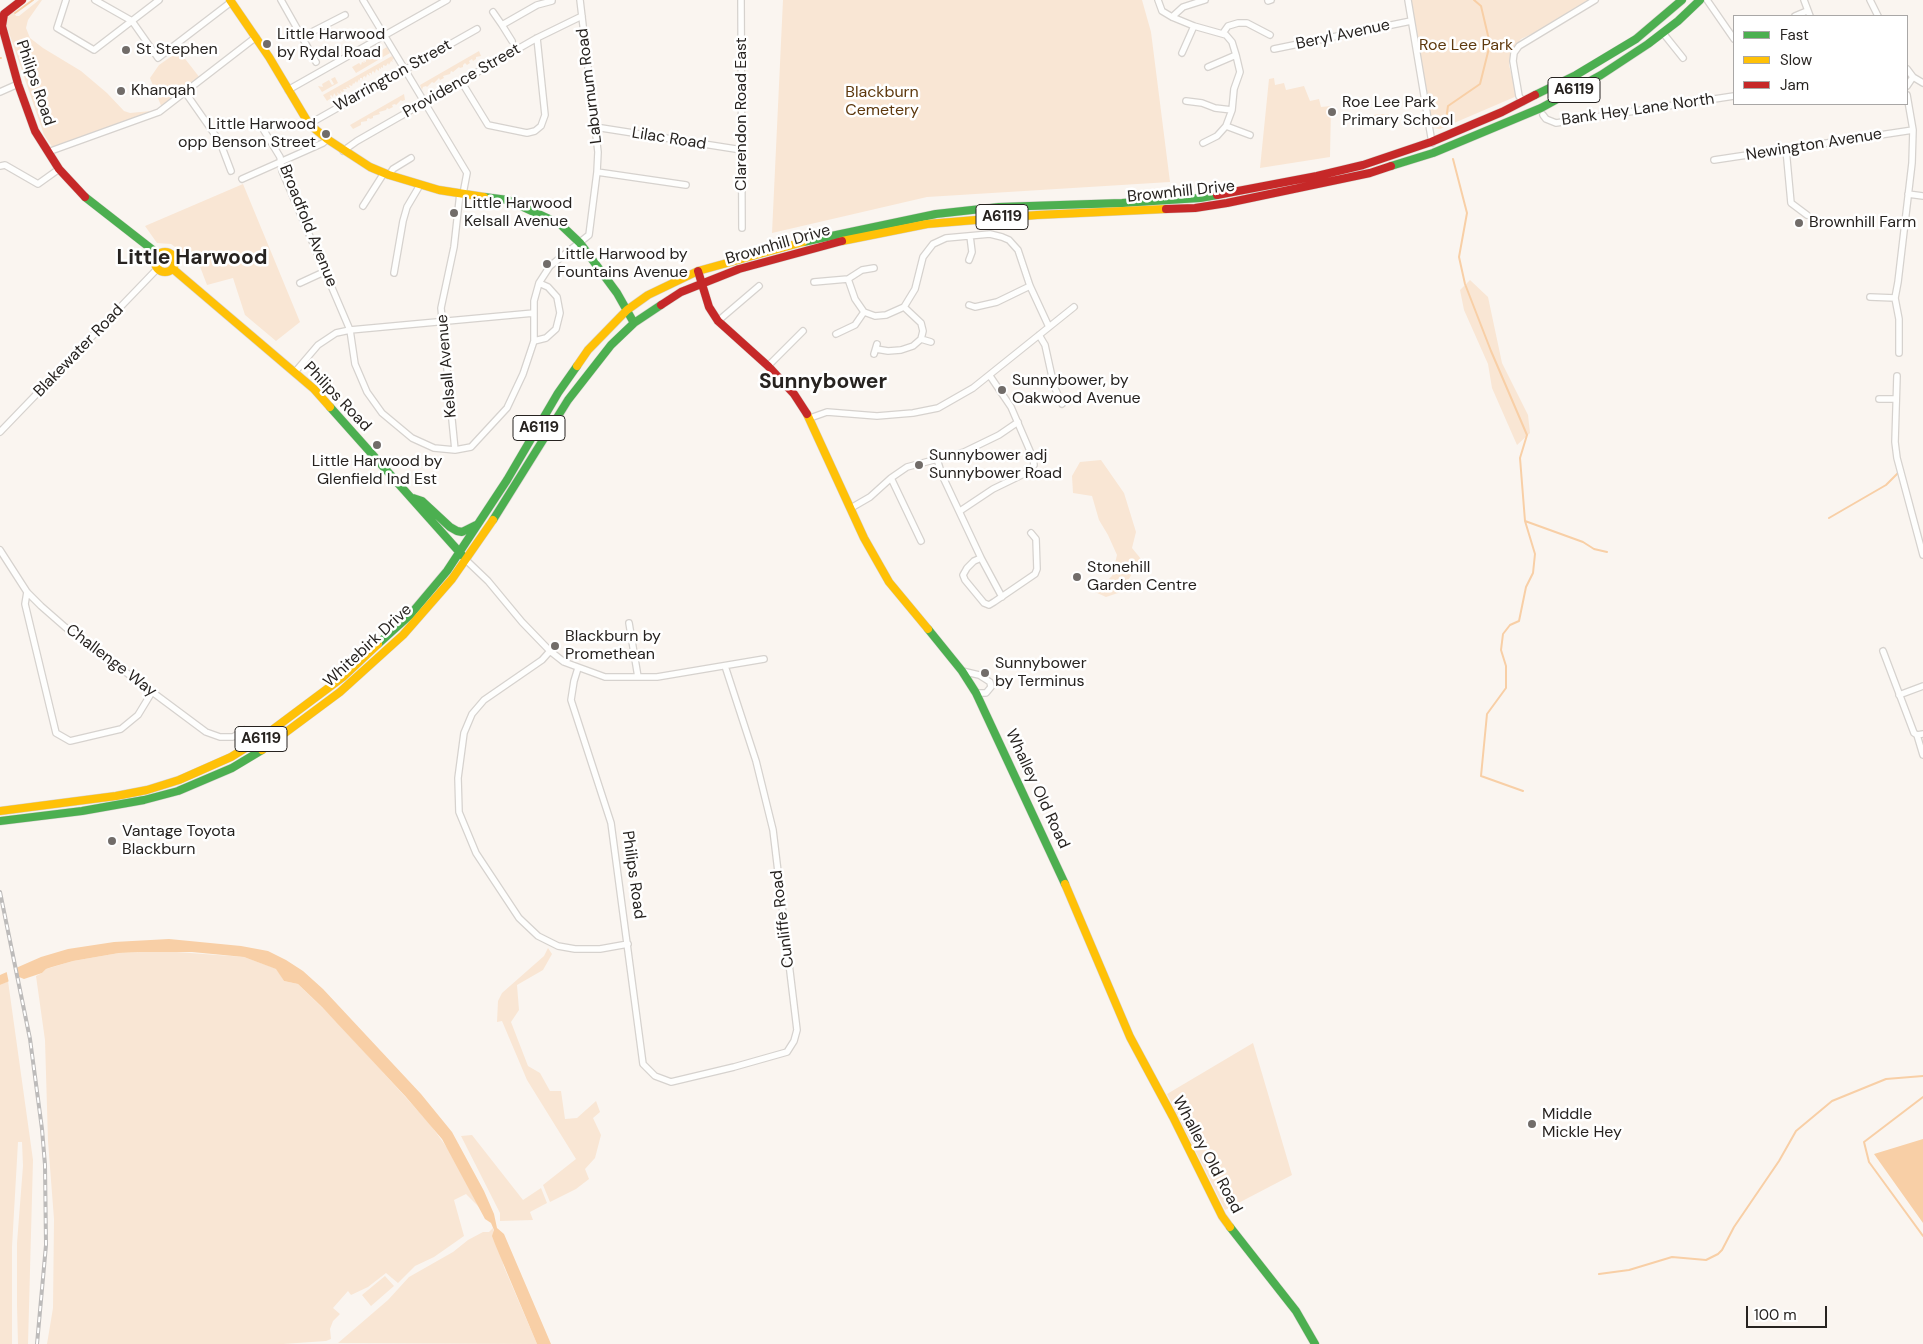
<!DOCTYPE html>
<style>
body{margin:0}
#map{position:relative;width:1923px;height:1344px;overflow:hidden;background:#faf5f0;font-family:"DM Sans",sans-serif}
canvas{display:block}
.legend{position:absolute;left:1733px;top:15px;width:175px;height:90px;box-sizing:border-box;background:#fff;border:1px solid #a9a7a6;margin:0;padding:6px 9px;list-style:none;font-size:15px;color:#272320}
.legend li{display:flex;align-items:center;gap:10px;height:25px}
.legend b{width:25px;border:1px solid #a9a7a6}
.scale{position:absolute;left:1746px;top:1306px;width:81px;height:22px;box-sizing:border-box;border:2px solid #272320;border-top:0;padding-left:6px;font-size:15px;line-height:18px;white-space:nowrap;color:#272320;-webkit-text-stroke:4px #fff;paint-order:stroke}
</style>
<div id="map">
<canvas width="1923" height="1344"></canvas>
<ul class="legend">
<li><b style="height:6px;background:#4caf50"></b>Fast</li>
<li><b style="height:6px;background:#ffc107"></b>Slow</li>
<li><b style="height:6px;background:#c62828"></b>Jam</li>
</ul>
<div class="scale">100 m</div>
</div>
<script>
const c = document.querySelector('canvas').getContext('2d');
c.lineJoin = 'round';
function paint(path, color) {
  c.fillStyle = color;
  c.fill(path, 'evenodd');
}
function shape(rows) {
  const path = new Path2D();
  for (const r of rows) {
    if (r.length === 3) {
      path.moveTo(r[0] + r[2], r[1]);
      path.arc(r[0], r[1], r[2], 0, 2 * Math.PI);
      continue;
    }
    path.moveTo(r[0], r[1]);
    for (let i = 2; i < r.length; i += 2) path.lineTo(r[i], r[i + 1]);
  }
  return path;
}
function trace(path, color, width, dash) {
  c.strokeStyle = color;
  c.lineWidth = width;
  c.lineCap = dash ? 'butt' : 'round';
  c.setLineDash(dash || []);
  c.stroke(path);
}
function drawText(font, color, halo, rows, align = 'center') {
  c.font = font + ' "DM Sans",sans-serif';
  c.lineWidth = 5;
  c.setLineDash([]);
  c.textBaseline = 'middle';
  c.strokeStyle = halo;
  c.fillStyle = color;
  for (const [text, x, y, turn = 0] of rows) {
    c.save();
    c.translate(x, y);
    c.rotate((+turn || 0) * Math.PI / 180);
    c.textAlign = isNaN(turn) ? turn : align;
    if (halo) c.strokeText(text, 0, 0);
    c.fillText(text, 0, 0);
    c.restore();
  }
}
paint(shape([
 [39,0,42,0,28,20,26,28,30,38,43,48,81,71,107,93,124,111,130,113,151,111,53,148,44,135,6,24,9,14,13,11,16,16,19,16],
 [783,0,1142,0,1151,32,1170,182,927,197,772,233],
 [1411,0,1591,0,1549,26,1521,39,1514,48,1509,65,1517,96,1440,129,1433,128,1432,125],
 [387,47,390,53,356,73,352,67,359,63,361,65,362,62,365,63,363,61,366,62,366,59],
 [179,51,200,78,162,108,150,78,159,65],
 [479,51,481,56,476,57,476,59,473,61,472,59,469,61,470,63,467,65,465,63,463,65,463,67,460,68,459,67,453,72,451,71,450,74,443,76,444,78,440,80,439,78,434,83,432,82,427,87,426,86,423,87,422,90,420,85],
 [392,56,394,59,392,60,393,62,391,61,389,65,388,63,386,66,383,65,383,68,381,67,381,69,379,68,379,71,376,69,375,73,373,71,372,72,372,75,371,73,369,73,370,76,367,74,366,78,365,76,363,77,363,80,362,78,360,78,360,81,359,79,357,83,356,81,354,84,353,83,352,86,349,85,350,88,346,87,347,89,343,89,344,91,342,92,340,90,341,93,339,94,337,92,338,95,336,96,334,93,333,97,331,95,330,96,331,98,327,101,323,95],
 [335,77,338,83,322,92,318,86,323,87,322,84,329,80,332,85,334,84,331,79],
 [1274,78,1275,85,1284,83,1286,90,1304,86,1310,101,1319,99,1321,107,1331,106,1330,157,1260,168,1269,79],
 [404,94,405,100,402,101,401,100,396,105,395,104,392,105,393,107,389,109,387,108,386,110,379,112,380,114,373,116,373,118,370,119,369,118,367,119,367,121,361,122,361,125,353,129,350,125],
 [1379,114,1389,114,1390,121,1360,128,1358,118],
 [243,184,300,322,276,341,245,315,233,278,207,285,199,264,171,244,157,243,145,226],
 [1470,280,1488,297,1502,363,1528,415,1530,433,1517,445,1492,388,1488,364,1464,310,1460,290],
 [1101,460,1124,493,1136,532,1132,548,1141,559,1121,592,1106,597,1095,592,1112,576,1117,555,1108,535,1099,520,1092,496,1073,493,1072,476,1080,462],
 [548,948,552,954,543,970,517,985,519,1010,511,1022,528,1066,540,1073,550,1091,561,1091,565,1119,577,1118,596,1101,600,1112,593,1118,601,1135,595,1158,585,1169,589,1179,576,1189,550,1202,543,1185,576,1159,527,1080,502,1021,497,1022,498,1001,502,993,544,956],
 [163,951,244,957,277,969,284,981,298,984,338,1023,430,1124,450,1152,479,1207,466,1194,454,1200,464,1236,434,1257,415,1266,398,1283,386,1273,368,1287,351,1295,348,1291,333,1308,340,1314,333,1321,330,1329,331,1339,326,1341,283,1344,47,1344,53,1308,54,1219,48,1141,45,1040,36,976,42,973,46,969,73,961,119,953],
 [8,981,33,1160,28,1344,18,1344,17,1305,17,1243,23,1166,22,1142,18,1142,12,1247,12,1344,0,1344,0,985],
 [1253,1043,1292,1175,1225,1210,1167,1094],
 [472,1135,523,1200,541,1188,547,1203,530,1212,533,1220,500,1221,500,1213,461,1136],
 [493,1228,504,1267,537,1344,338,1343,388,1300,409,1277,453,1252,468,1240,483,1232,489,1232],
 [385,1276,394,1286,371,1306,362,1295]
]), '#f9e6d4');
paint(shape([
 [169,939,241,946,268,951,286,960,303,971,323,989,421,1094,452,1132,484,1191,494,1214,497,1228,504,1234,551,1344,537,1344,495,1244,492,1236,494,1230,491,1223,485,1219,442,1139,406,1097,322,1007,298,984,284,981,276,969,244,957,192,952,140,952,119,953,73,961,52,967,46,969,42,973,24,979,19,977,0,985,0,975,41,957,68,949,114,942],
 [1923,1139,1923,1223,1874,1154]
]), '#f8cfa6');
paint(shape([
 [16,965,19,980,9,983,6,969]
]), '#faf5f0');
trace(shape([
 [15,13,33,0],
 [0,58,1,58],
 [1446,120,1448,106,1480,84,1490,44,1481,6,1474,0],
 [1453,159,1467,213,1459,257,1465,284,1491,351,1527,435,1520,458,1525,521,1535,554,1533,573,1526,587,1519,621,1510,625,1503,634,1501,650,1506,666,1506,688,1487,714,1481,776,1523,791],
 [1829,518,1886,485,1898,473],
 [1525,521,1583,542,1594,549,1607,552],
 [1923,1097,1864,1142,1869,1162,1923,1236],
 [1599,1274,1629,1270,1672,1257,1706,1260,1718,1254,1722,1250,1734,1227,1779,1161,1796,1131,1832,1101,1886,1079,1923,1076]
]), '#f8cfa6', 2);
const street = shape([
 [66,0,57,28,94,50,159,0],
 [95,0,132,21,158,58,231,2],
 [281,0,316,62],
 [363,0,467,173,463,194],
 [741,0,742,228],
 [1158,0,1162,11,1172,17,1194,26,1226,35,1232,42,1236,55,1240,72,1234,89,1232,110,1226,126,1217,136,1203,143],
 [1408,0,1432,143],
 [1707,0,1734,39],
 [1804,0,1810,16],
 [1870,0,1878,16],
 [1268,1,1271,0],
 [493,12,502,25,537,5,552,1,552,0],
 [1795,16,1807,11],
 [1172,17,1183,7,1205,0],
 [502,25,512,41],
 [1223,33,1228,26,1238,23,1247,23,1270,35],
 [1663,33,1683,58],
 [302,37,345,15],
 [1274,49,1411,21],
 [1182,53,1194,26],
 [1208,67,1236,55],
 [1907,69,1913,77,1923,83],
 [461,81,488,125,527,133,535,131,541,126,545,115,537,38],
 [1907,86,1913,77],
 [288,90,447,0],
 [0,92,18,84],
 [185,92,220,142,231,171],
 [1186,101,1202,103,1215,108,1232,110],
 [1523,102,1519,96,1513,61,1514,53,1519,46,1595,0],
 [1543,115,1546,119,1556,123,1734,96],
 [260,124,280,157,282,171,350,330,355,364,367,392,382,413,412,438,434,448,455,450,471,447,507,408,523,374,534,341,534,301,539,283,550,266,589,235,597,172,598,152,580,0],
 [309,124,477,29],
 [1226,126,1250,135],
 [595,127,742,150],
 [1786,149,1791,203,1807,215],
 [343,151,357,141,537,38,582,16],
 [48,152,159,112,256,37],
 [1714,160,1913,130],
 [0,166,5,165,38,184,59,169],
 [597,172,686,185],
 [389,175,393,169,411,158],
 [242,179,323,143,327,139],
 [1908,194,1923,196],
 [363,206,384,173],
 [969,260,972,252,970,236],
 [394,273,403,221,407,207,420,185],
 [814,282,848,279,862,270,874,268],
 [300,283,326,271],
 [1870,297,1895,298],
 [969,305,975,307,997,302,1030,286],
 [864,312,875,316,886,315,904,307,915,289,923,257,933,244,946,238,990,234,1002,237,1009,240,1018,250,1030,286,1049,327],
 [718,321,759,286],
 [836,334,855,325,864,312,855,299,848,279],
 [1039,335,1045,345,1054,386,1062,404],
 [921,339,931,342],
 [534,341,546,338,556,329,560,313,557,297,548,287,539,283],
 [876,349,888,351,901,350,913,346,921,339,923,331,921,323,904,307],
 [1899,353,1899,319,1895,298,1898,282,1912,163,1913,130,1907,95],
 [874,354,877,344],
 [768,366,803,331],
 [295,372,318,345,336,333,350,330,534,313],
 [1897,376,1895,442,1897,458,1923,555],
 [1879,399,1896,399],
 [810,418,827,412,877,416,913,413,938,408,973,388,1074,307],
 [0,432,157,269],
 [455,450,441,308,454,247,460,193],
 [937,459,942,475,981,558,974,561,967,568,963,575,965,580,984,603,989,605,994,602,1035,574,1037,569,1036,539,1031,533],
 [891,478,921,541],
 [851,508,870,497,891,478,907,467,964,452,999,435,1018,422],
 [960,511,993,489,1030,471,1034,465,1033,458,1011,407,990,376],
 [0,550,27,592,41,606,65,627,206,732,220,737,233,737,244,730],
 [981,558,1002,597],
 [466,560,488,581,522,622,550,651,564,662,605,677,657,677,764,659],
 [27,592,25,604,56,733,70,741,121,729,138,715,152,692],
 [629,623,638,677],
 [550,651,542,660,484,700,472,714,464,733,458,778,459,812,476,853,519,918,538,936,558,946,575,949,600,949,628,944],
 [1883,651,1914,733,1917,735,1923,734],
 [578,668,574,681,571,700,611,823,643,1064,655,1076,671,1082,734,1067,787,1052,794,1041,797,1030,773,830,756,761,725,666],
 [962,671,979,675,990,682,991,687,986,693,976,693],
 [1899,695,1923,686],
 [1917,735,1923,755]
]);
const fast = shape([
 [1535,95,1576,75,1636,39,1682,0],
 [1391,166,1433,153,1541,108,1601,75,1648,44,1678,21,1700,0],
 [85,197,158,254],
 [484,197,508,200,560,224,580,243,617,293,634,323],
 [803,242,936,214,999,207,1122,203,1200,198,1217,195],
 [330,407,462,555],
 [413,498,422,501,450,527,457,531,462,532,476,525],
 [493,520,568,400,611,345,634,323,661,305],
 [928,629,962,671,976,693,1065,884],
 [378,644,410,615,447,571,507,480,558,393,577,366],
 [0,821,82,811,144,800,178,791,232,768,262,750],
 [1230,1227,1296,1311,1315,1344]
]);
const slow = shape([
 [230,0,269,57,309,124,327,139,370,167,389,175,439,190,484,197],
 [842,241,927,224,1037,215,1166,209],
 [165,262,10],
 [173,269,314,389,330,407],
 [577,366,588,350,627,310,648,295,698,271,803,242],
 [807,414,864,538,889,582,928,629],
 [262,750,340,692,403,635,452,579,493,520],
 [0,811,116,796,147,790,179,780,231,757,260,739,343,677,378,644],
 [1065,884,1130,1037,1173,1117,1222,1216,1230,1227]
]);
const jam = shape([
 [22,0,4,14,2,26,18,84,35,131,59,169,85,197],
 [1217,195,1317,176,1363,165,1431,142,1502,112,1535,95],
 [1166,209,1195,208,1227,203,1370,173,1391,166],
 [698,271,709,307,718,321,768,366,794,394,807,414],
 [661,305,681,292,739,269,842,241]
]);
trace(street, '#d6d2ce', 8);
trace(fast, '#d6d2ce', 9);
trace(slow, '#d6d2ce', 9);
trace(jam, '#d6d2ce', 9);
trace(street, '#fefefd', 5.5);
trace(fast, '#4caf50', 8);
trace(slow, '#ffc107', 8);
trace(jam, '#c62828', 8);
const rail = shape([
 [0,892,30,1039,42,1129,45,1165,46,1245,37,1344]
]);
trace(rail, '#bdbbba', 4);
trace(rail, '#fff', 2, [5.5]);
for (const [x, y, r, color] of [
 [267,44,5,"#716c69"],
 [126,50,5,"#716c69"],
 [121,91,5,"#716c69"],
 [1332,112,5,"#716c69"],
 [326,134,5,"#716c69"],
 [454,213,5,"#716c69"],
 [1799,223,5,"#716c69"],
 [547,264,5,"#716c69"],
 [1002,390,5,"#716c69"],
 [377,445,5,"#716c69"],
 [919,465,5,"#716c69"],
 [1077,577,5,"#716c69"],
 [555,646,5,"#716c69"],
 [985,673,5,"#716c69"],
 [112,841,5,"#716c69"],
 [1532,1124,5,"#716c69"]
]) {
  const dot = new Path2D();
  dot.arc(x, y, r, 0, 2 * Math.PI);
  c.fillStyle = color;
  c.fill(dot);
  trace(dot, '#fff', 2);
}
for (const [x, y, w] of [
 [1574,90,52],
 [1002,217,52],
 [539,428,52],
 [261,739,52]
]) {
  const box = new Path2D();
  box.roundRect(x - w / 2, y - 12.5, w, 25, 4);
  c.fillStyle = '#fff';
  c.fill(box);
  trace(box, '#272320', 1);
}
drawText('bold 15px', '#272320', null, [
 ["A6119",1574,90],
 ["A6119",1002,217],
 ["A6119",539,428],
 ["A6119",261,739]
]);
drawText('16px', '#272320', '#fff', [
 ["Little Harwood",277,35],
 ["by Rydal Road",277,53],
 ["St Stephen",136,50],
 ["Khanqah",131,91],
 ["Roe Lee Park",1342,103],
 ["Primary School",1342,121],
 ["Little Harwood",316,125,"right"],
 ["opp Benson Street",316,143,"right"],
 ["Little Harwood",464,204],
 ["Kelsall Avenue",464,222],
 ["Brownhill Farm",1809,223],
 ["Little Harwood by",557,255],
 ["Fountains Avenue",557,273],
 ["Sunnybower, by",1012,381],
 ["Oakwood Avenue",1012,399],
 ["Sunnybower adj",929,456],
 ["Sunnybower Road",929,474],
 ["Little Harwood by",377,462,"center"],
 ["Glenfield Ind Est",377,480,"center"],
 ["Stonehill",1087,568],
 ["Garden Centre",1087,586],
 ["Blackburn by",565,637],
 ["Promethean",565,655],
 ["Sunnybower",995,664],
 ["by Terminus",995,682],
 ["Vantage Toyota",122,832],
 ["Blackburn",122,850],
 ["Middle",1542,1115],
 ["Mickle Hey",1542,1133]
], 'left');
drawText('16px', '#272320', '#fff', [
 ["Beryl Avenue",1343,35,-12],
 ["Warrington Street",393,76,-29],
 ["Providence Street",462,81,-30],
 ["Philips Road",35,83,71],
 ["Laburnum Road",590,86,-97],
 ["Bank Hey Lane North",1638,110,-8],
 ["Clarendon Road East",742,114,-90],
 ["Lilac Road",669,139,9],
 ["Newington Avenue",1814,145,-9],
 ["Brownhill Drive",1181,192,-6],
 ["Broadfold Avenue",308,226,68],
 ["Brownhill Drive",778,245,-16],
 ["Blakewater Road",79,351,-46],
 ["Kelsall Avenue",447,366,-95],
 ["Philips Road",337,397,46],
 ["Whitebirk Drive",368,646,-43],
 ["Challenge Way",111,661,37],
 ["Whalley Old Road",1037,789,65],
 ["Philips Road",633,875,82],
 ["Cunliffe Road",783,919,-97],
 ["Whalley Old Road",1207,1155,62]
]);
drawText('16px', '#5e390e', '#fff', [
 ["Roe Lee Park",1466,46],
 ["Blackburn",882,93],
 ["Cemetery",882,111]
]);
drawText('bold 21px', '#272320', '#fff', [
 ["Little Harwood",192,258],
 ["Sunnybower",823,382]
]);
</script>
